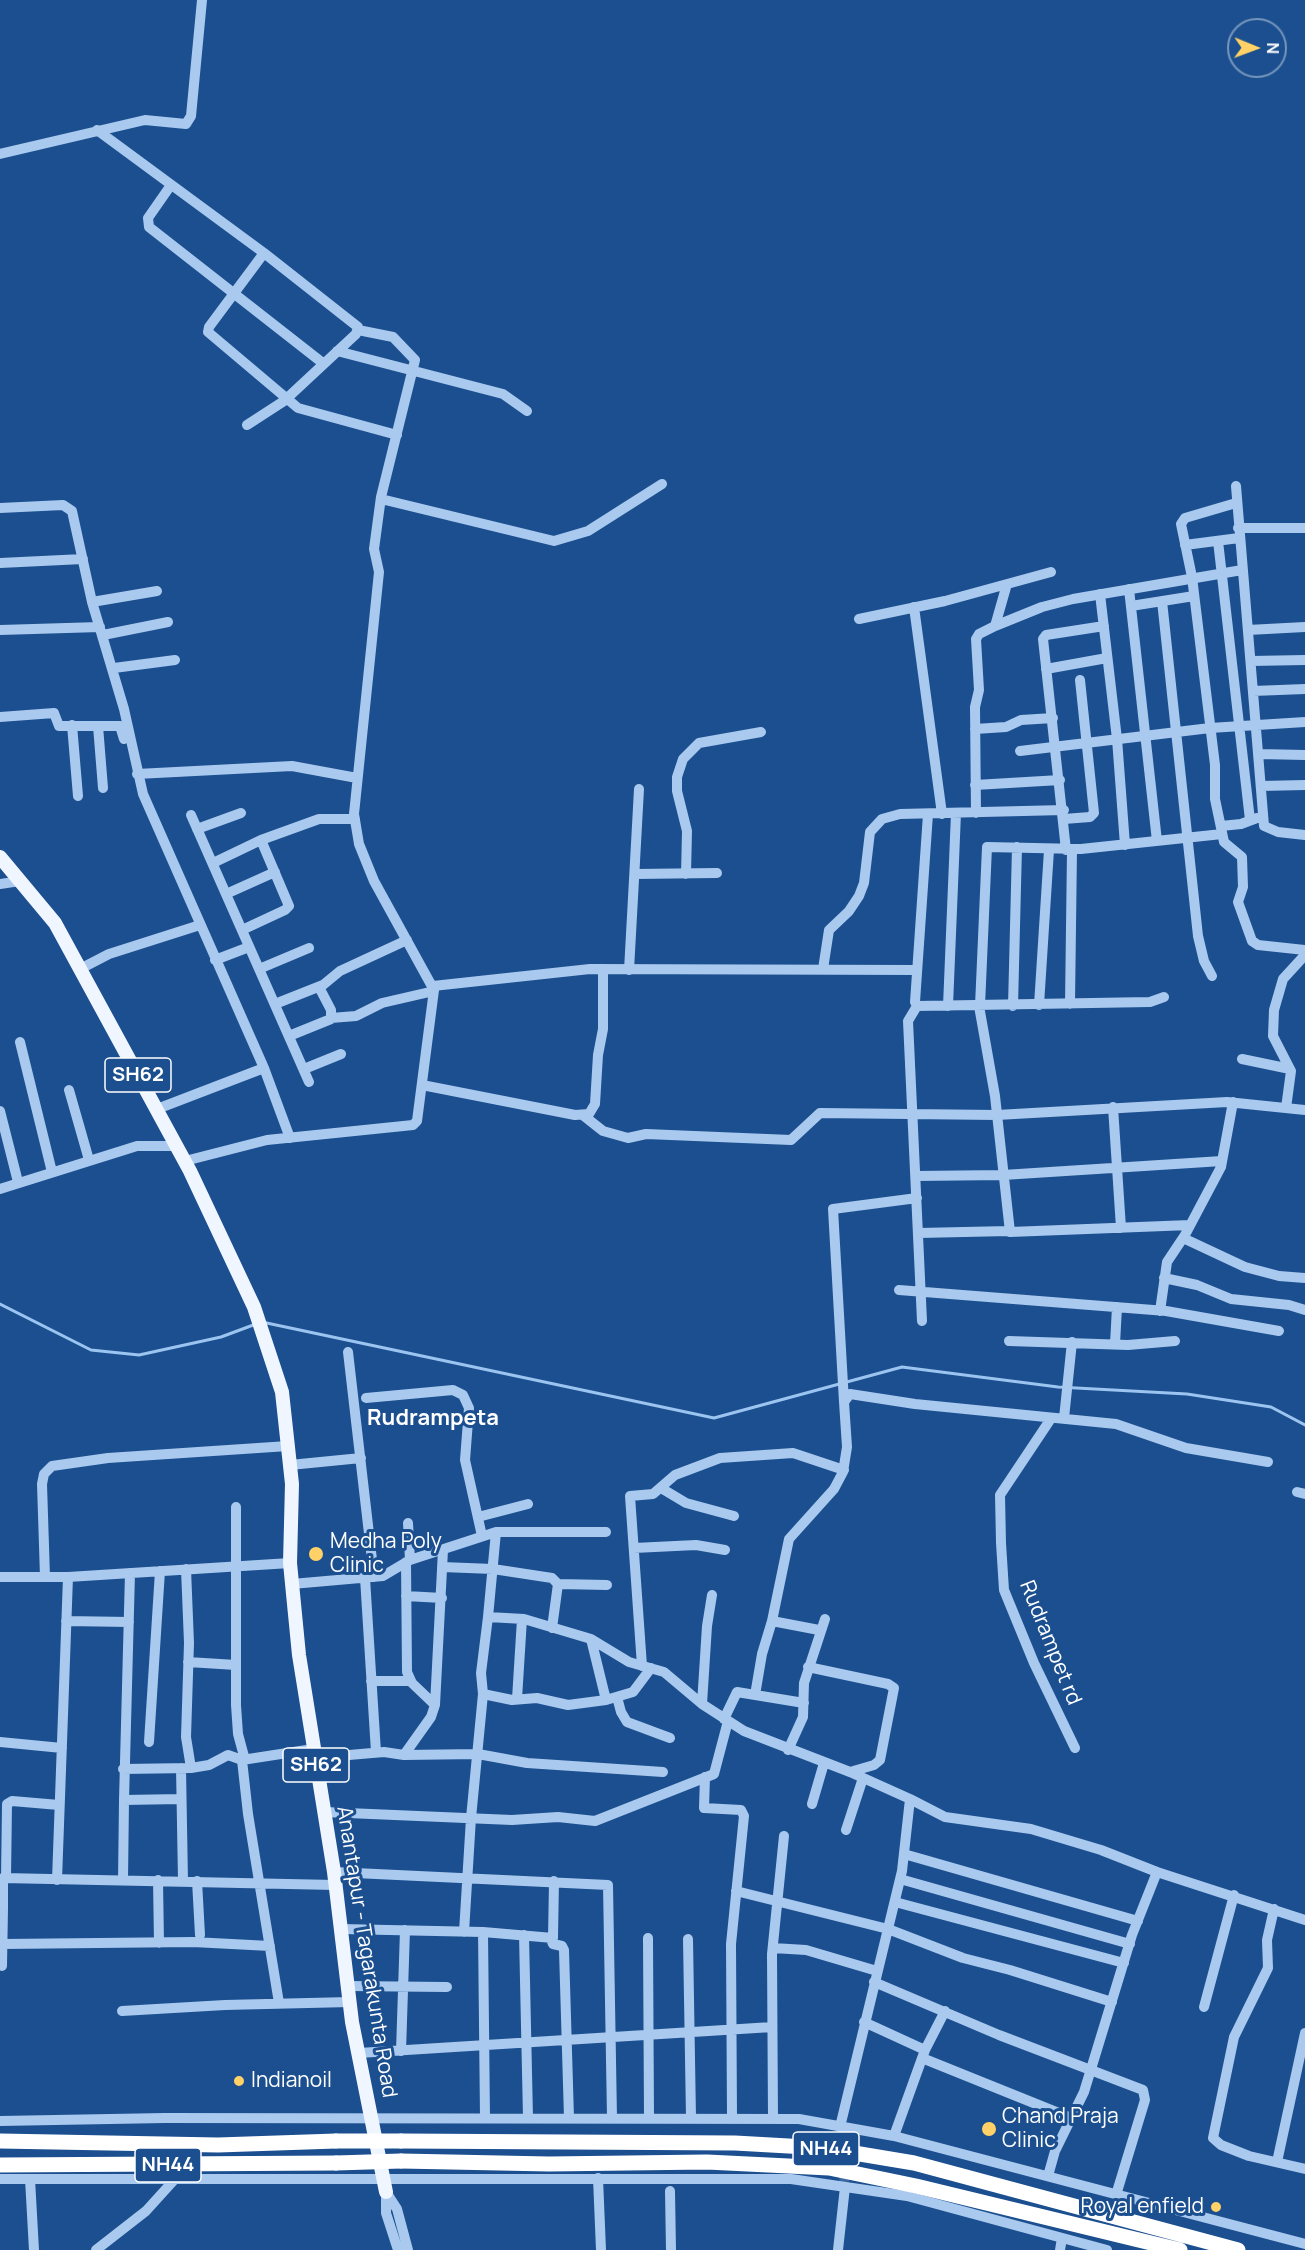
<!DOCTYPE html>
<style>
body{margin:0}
#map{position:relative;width:1305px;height:2250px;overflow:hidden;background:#1b4f8f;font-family:Manrope,sans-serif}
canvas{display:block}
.north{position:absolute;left:1227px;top:18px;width:60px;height:60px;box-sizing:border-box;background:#1b4f8f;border:2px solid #7695bc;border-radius:50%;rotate:91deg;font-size:16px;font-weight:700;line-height:24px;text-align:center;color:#fff}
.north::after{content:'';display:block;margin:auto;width:21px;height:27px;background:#ffd166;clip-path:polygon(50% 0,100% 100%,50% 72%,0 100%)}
</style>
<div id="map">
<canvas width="1305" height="2250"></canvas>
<div class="north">N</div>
</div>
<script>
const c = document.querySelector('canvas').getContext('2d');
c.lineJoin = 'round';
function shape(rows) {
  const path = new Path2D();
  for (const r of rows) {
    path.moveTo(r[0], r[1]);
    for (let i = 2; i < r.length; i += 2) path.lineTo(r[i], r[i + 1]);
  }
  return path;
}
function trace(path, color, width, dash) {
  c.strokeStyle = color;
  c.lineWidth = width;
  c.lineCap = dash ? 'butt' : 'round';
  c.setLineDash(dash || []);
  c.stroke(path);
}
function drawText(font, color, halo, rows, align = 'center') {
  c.font = font + ' Manrope,sans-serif';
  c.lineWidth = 6;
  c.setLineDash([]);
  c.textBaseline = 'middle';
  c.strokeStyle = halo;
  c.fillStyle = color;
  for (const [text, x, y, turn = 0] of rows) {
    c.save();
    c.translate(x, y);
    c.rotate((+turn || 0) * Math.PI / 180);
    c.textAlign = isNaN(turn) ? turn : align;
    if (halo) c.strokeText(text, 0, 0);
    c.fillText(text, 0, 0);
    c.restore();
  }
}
trace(shape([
 [0,1304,91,1350,139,1355,221,1337,256,1324],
 [262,1322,714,1418,902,1367,1058,1387,1187,1394,1271,1407,1305,1425]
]), '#9cc4f0', 3);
trace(shape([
 [840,2127,845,2187]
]), '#3d69a0', 10, [10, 5]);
trace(shape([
 [97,130,264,253,358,327,356,334,284,401,247,425],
 [0,154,145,120,186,124,191,116,202,0],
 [171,185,148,218,149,227,324,364],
 [264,253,209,327,208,332,298,408,397,435],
 [337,351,503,394,527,411],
 [1236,486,1264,826,1278,832,1305,835],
 [381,499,554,541,588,531,662,484],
 [1236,503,1185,518,1181,524,1192,577,1215,765,1215,799,1224,842,1242,857,1243,887,1238,902,1252,941,1258,945,1305,950],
 [0,508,63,505,72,511,92,602,124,709,143,794,264,1068,290,1138],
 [1238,528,1305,528],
 [1218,541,1250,820],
 [1185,545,1239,538],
 [0,563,83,559],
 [1129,589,1157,841],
 [1100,594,1117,739,1125,845],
 [1162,601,1198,936,1204,961,1212,976],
 [92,602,157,591],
 [1131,606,1194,596],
 [914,607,942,814],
 [859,619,945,601,1051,572],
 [995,626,1042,607,1073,599,1242,570],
 [0,630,100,627],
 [1248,630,1305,627],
 [103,635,168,622],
 [1251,661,1305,660],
 [114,668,175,660],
 [1046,669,1107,658],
 [1253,691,1305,689],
 [0,717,54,713,59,726,120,726,124,739],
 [72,725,78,796],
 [98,726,103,788],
 [975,729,1006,727,1021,720,1053,718],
 [1020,751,1210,728,1305,722],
 [1259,754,1305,755],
 [137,774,292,766,357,778],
 [975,785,1060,780],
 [1261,786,1305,785],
 [976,813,975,707,979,690,976,639,979,634,995,626,1007,584],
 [928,814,915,1002,917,1006,1150,1002,1164,997],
 [191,815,309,1082],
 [1064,819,1090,817,1094,813,1080,680],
 [1221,826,1241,824,1257,818],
 [197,829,241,813],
 [1066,850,1043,639,1046,635,1104,626],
 [213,863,261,840,319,819,355,819],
 [635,874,717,873],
 [686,874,687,831,677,791,677,777,683,759,699,743,761,732],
 [0,884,20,881],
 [226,894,275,872],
 [242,930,285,910,289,906,261,840],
 [215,960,249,947],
 [80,969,109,954,200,925],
 [259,969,309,948],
 [823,969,829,930,849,911,859,896,864,883,870,832,882,819,900,814,1064,810],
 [629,970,639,789],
 [433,986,590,969,917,970],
 [275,1004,323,985,340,971,407,940],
 [1070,1004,1072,850],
 [1039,1005,1049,850],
 [917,1006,908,1021,922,1321],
 [948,1006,956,813],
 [979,1006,995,1096,1010,1232,1190,1225],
 [980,1006,987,847,1081,849,1222,834],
 [1013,1006,1017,847],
 [331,1018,356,1016,382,1003,434,991],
 [289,1036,331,1019,331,1010,319,987],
 [20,1042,52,1172],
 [1242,1059,1290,1069],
 [304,1069,341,1054],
 [422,1085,575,1115,589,1114,595,1104,598,1055,603,1029,603,969],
 [69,1090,89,1160],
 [1113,1107,1121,1228],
 [1286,1108,1291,1071,1273,1036,1274,1010,1283,979,1305,955],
 [157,1109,264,1068],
 [0,1111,18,1182],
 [584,1116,603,1131,628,1138,646,1134,791,1140,820,1113,997,1115,1227,1102,1305,1110],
 [185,1161,267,1140,413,1125,417,1121,434,990,374,881,359,844,354,814,379,572,374,549,381,497,415,360,393,337,358,330],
 [916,1176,1003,1175,1222,1161],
 [0,1189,137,1146,177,1146],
 [919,1233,1009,1231],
 [1183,1238,1245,1267,1279,1276,1305,1278],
 [1164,1278,1197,1285,1231,1299,1289,1305,1305,1310],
 [899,1290,1166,1311,1279,1331],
 [1160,1311,1167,1262,1185,1235,1221,1167,1233,1102],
 [1009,1341,1128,1345,1175,1341],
 [1115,1344,1117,1307],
 [348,1352,374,1577],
 [366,1398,453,1390,463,1395,469,1408,465,1460,482,1536],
 [844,1402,833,1209,917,1198],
 [1064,1418,1072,1342],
 [1050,1420,1000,1495,1001,1543,1004,1590,1034,1663,1075,1748],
 [290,1465,361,1458],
 [661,1488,686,1503,734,1516],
 [1297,1492,1305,1494],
 [236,1507,236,1705,238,1734,245,1760],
 [478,1517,528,1504],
 [408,1523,410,1560],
 [634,1548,696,1545,725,1550],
 [406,1562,407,1672,412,1683,435,1705],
 [442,1567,493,1569,552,1578,558,1584],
 [186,1569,189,1643,186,1737,191,1768],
 [0,1577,68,1577,290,1563],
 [45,1577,42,1484,44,1474,52,1466,108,1458,288,1446],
 [365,1578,376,1752],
 [292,1584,383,1576,410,1560,496,1532,606,1532],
 [406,1596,442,1598],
 [488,1617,496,1532],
 [66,1621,129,1622],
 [772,1621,789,1539,834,1489,843,1472,847,1447,844,1402,850,1394,915,1404,1116,1424,1186,1448,1268,1462],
 [552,1628,558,1584,607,1585],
 [591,1639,606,1700],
 [188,1662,236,1665],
 [642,1666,630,1496,653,1494,675,1475,720,1458,793,1453,844,1470],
 [808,1667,888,1684,894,1688,880,1760,874,1765,850,1772],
 [651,1668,633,1692,606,1700,568,1705,537,1698,512,1700,483,1694,481,1673,488,1617,524,1619,591,1639,629,1662,664,1672,702,1704,744,1731,850,1772,910,1799,902,1871,840,2127],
 [371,1681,411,1681],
 [755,1695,762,1654,772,1621,819,1630],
 [617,1697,621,1712,627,1722,670,1738],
 [517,1699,522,1619],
 [702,1704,707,1626,712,1595],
 [724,1719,737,1692,804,1703],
 [0,1742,62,1748],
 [149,1742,160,1571],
 [788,1750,803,1717,804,1683,825,1619],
 [404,1755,478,1754,527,1763,663,1772],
 [314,1758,384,1752,404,1755,431,1717,435,1705,443,1550],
 [242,1760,248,1814,279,2003],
 [181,1768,183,1881],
 [123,1769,191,1768,209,1765,228,1755,242,1760,313,1749],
 [705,1777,704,1808,741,1810,744,1816,731,1944,732,2118],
 [910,1799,945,1817,1031,1829,1101,1850,1157,1872,1132,1935,1084,2092,1055,2151,1048,2176],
 [124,1800,130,1573],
 [812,1804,824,1763],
 [324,1812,512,1820,558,1817,595,1821,714,1774,728,1721],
 [846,1830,863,1778],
 [904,1854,1138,1921],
 [334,1872,608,1885,612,2118],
 [1157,1872,1305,1920],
 [6,1878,7,1804,12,1801,59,1805],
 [900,1879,1130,1944],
 [57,1880,68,1577],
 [123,1880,124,1800,181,1799],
 [158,1880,159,1943],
 [197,1881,200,1935],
 [736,1891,888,1929,963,1958,1010,1970,1112,2002],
 [895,1902,1124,1963],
 [0,1909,3,1909,3,1878,335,1885],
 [1274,1909,1267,1940,1268,1968,1234,2037,1213,2138,1221,2145,1249,2156,1305,2169],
 [341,1929,483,1932,553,1938,554,1881],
 [464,1932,471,1818,483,1694],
 [483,1932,485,2118],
 [524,1935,528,2118],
 [550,1937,553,1944,562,1946,564,1950,569,2118],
 [648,1938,649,2118],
 [688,1939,691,2118],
 [3,1944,193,1942,270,1946],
 [773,1948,806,1950,877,1971],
 [2,1966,3,1909],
 [874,1982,999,2035,1143,2090,1145,2100,1116,2195],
 [348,1986,447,1987],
 [1204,2007,1234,1895],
 [122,2011,225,2005,350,2002],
 [864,2022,925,2050,894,2136],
 [925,2050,945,2011],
 [401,2051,405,1930],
 [359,2053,772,2027],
 [922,2058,1071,2118],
 [773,2119,772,1954,784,1836],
 [0,2121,165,2118,799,2119,894,2136,1305,2244],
 [1277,2162,1305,2033],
 [598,2178,601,2250],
 [0,2179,791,2179,907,2196,1107,2250],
 [30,2179,34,2250],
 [670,2191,671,2250],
 [386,2192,397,2209,408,2250],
 [386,2192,386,2213,398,2250],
 [96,2250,146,2211,175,2179],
 [838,2250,845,2187],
 [1060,2250,1062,2238]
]), '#a9c9ee', 10);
trace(shape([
 [0,857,55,923,190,1171,254,1307,282,1392,292,1484,290,1563,299,1655,334,1872,352,2022,386,2192]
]), '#f0f6ff', 14);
trace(shape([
 [0,2141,218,2145,336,2141],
 [401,2141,735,2143,824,2148,914,2163,1238,2250],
 [401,2161,549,2164,707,2162,829,2168,916,2186,1180,2250],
 [0,2165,336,2163]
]), '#fff', 15);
trace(shape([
 [336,2141,401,2141],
 [336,2163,401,2161]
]), '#fff', 15);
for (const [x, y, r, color] of [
 [316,1554,8,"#ffd166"],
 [239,2081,6,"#ffd166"],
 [989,2129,8,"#ffd166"],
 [1216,2207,6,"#ffd166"]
]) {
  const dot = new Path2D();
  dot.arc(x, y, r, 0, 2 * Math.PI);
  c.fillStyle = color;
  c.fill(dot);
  trace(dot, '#1b4f8f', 2);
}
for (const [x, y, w] of [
 [138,1075,66],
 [316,1765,66],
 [826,2149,66],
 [168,2165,66]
]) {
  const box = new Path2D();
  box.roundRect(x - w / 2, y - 17, w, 34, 4.5);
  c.fillStyle = '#1b4f8f';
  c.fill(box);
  trace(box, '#fff', 1.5);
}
drawText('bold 20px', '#fff', null, [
 ["SH62",138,1075],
 ["SH62",316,1765],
 ["NH44",826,2149],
 ["NH44",168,2165]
]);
drawText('21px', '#fff', '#1b4f8f', [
 ["Medha Poly",330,1542],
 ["Clinic",330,1566],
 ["Indianoil",251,2081],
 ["Chand Praja",1002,2117],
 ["Clinic",1002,2141],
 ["Royal enfield",1204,2207,"right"]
], 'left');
drawText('21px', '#fff', '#1b4f8f', [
 ["Rudrampet rd",1050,1643,68],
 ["Anantapur - Tagarakunta Road",366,1952,81]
]);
drawText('bold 22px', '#fff', '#1b4f8f', [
 ["Rudrampeta",433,1419]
]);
</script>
